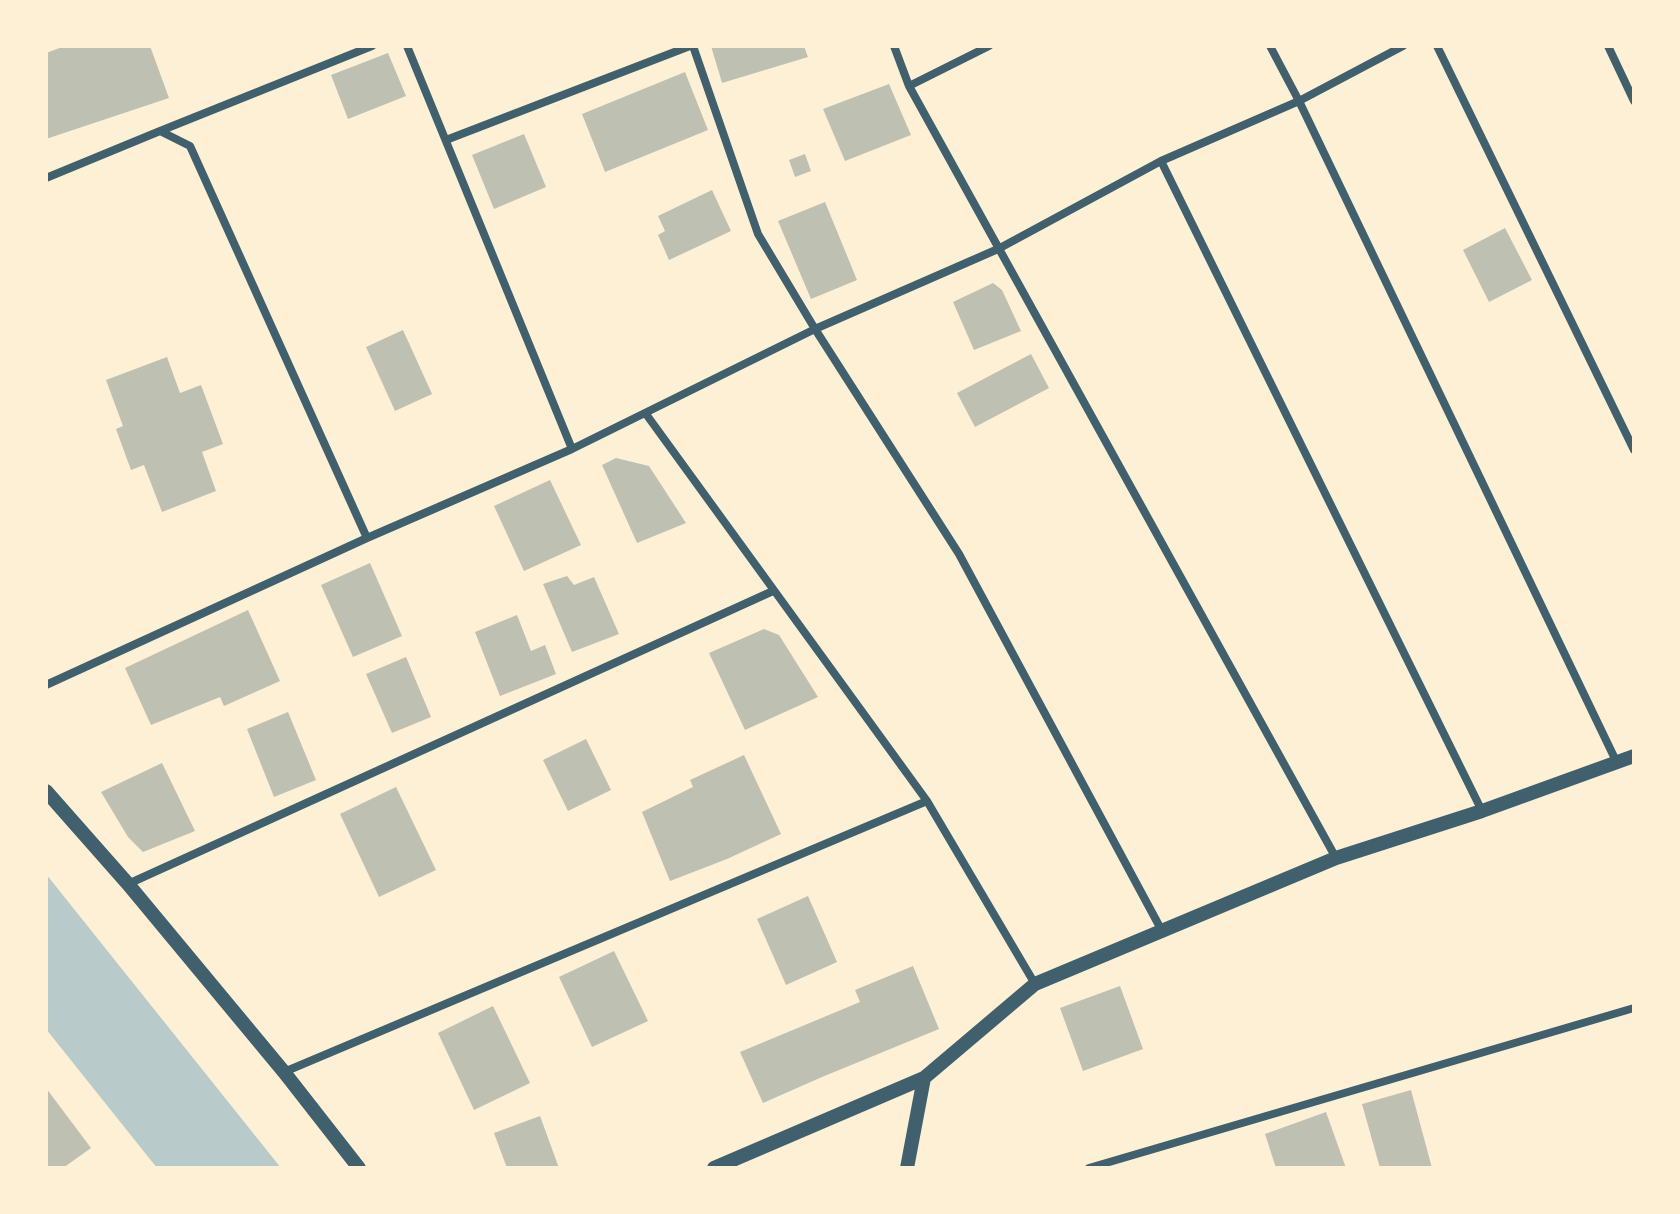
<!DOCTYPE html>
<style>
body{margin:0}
#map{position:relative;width:1680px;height:1214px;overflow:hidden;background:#fdf0d5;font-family:Helvetica,sans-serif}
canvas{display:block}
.frame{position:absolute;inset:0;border:48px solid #fdf0d5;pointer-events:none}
</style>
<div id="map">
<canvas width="1680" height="1214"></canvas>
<div class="frame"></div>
</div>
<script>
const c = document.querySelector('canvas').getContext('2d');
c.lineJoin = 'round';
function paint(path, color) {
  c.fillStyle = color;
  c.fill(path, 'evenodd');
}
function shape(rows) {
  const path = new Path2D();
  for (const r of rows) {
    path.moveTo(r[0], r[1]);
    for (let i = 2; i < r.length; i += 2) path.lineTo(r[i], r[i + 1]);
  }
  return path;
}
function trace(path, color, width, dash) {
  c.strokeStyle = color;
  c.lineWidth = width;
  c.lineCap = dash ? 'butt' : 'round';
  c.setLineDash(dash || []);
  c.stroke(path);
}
paint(shape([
 [46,874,281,1168,157,1168,46,1029]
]), '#b9caca');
paint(shape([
 [65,46,150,46,169,98,46,139,46,53],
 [711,46,804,46,808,57,722,83],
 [388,53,406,96,348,119,331,75],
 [685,72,708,130,605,172,582,114],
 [889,84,911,135,845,161,823,109],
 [524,134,546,187,494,209,472,155],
 [805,154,811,171,795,177,789,160],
 [712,190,731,231,669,260,658,235,665,231,658,216],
 [825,202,857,280,811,299,778,221],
 [1505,228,1532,280,1489,302,1463,250],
 [993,283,1002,290,1021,331,974,350,953,302],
 [403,330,432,394,395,411,366,347],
 [1031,354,1049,388,975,427,957,393],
 [167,357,180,393,201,385,223,444,202,452,216,491,162,512,144,465,131,470,116,429,123,426,106,380],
 [616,458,649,466,686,523,637,543,602,465],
 [550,480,581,545,524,571,494,506],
 [370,563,402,636,353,657,321,585],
 [567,576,574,585,594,577,619,634,572,652,543,584],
 [248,610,280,681,224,706,220,697,151,725,125,668],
 [517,615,531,651,545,645,556,674,500,696,475,632],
 [764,629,779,635,818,697,745,730,709,653],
 [406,657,431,717,392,733,366,674],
 [288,712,316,780,274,797,247,729],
 [586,739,611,790,568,811,543,760],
 [744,755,781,834,727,859,670,881,642,812,693,787,690,780],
 [162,763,195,831,143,852,128,837,101,792],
 [396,787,436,870,379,897,340,814],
 [808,896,837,962,786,985,757,919],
 [614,951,648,1021,592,1047,559,977],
 [913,966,939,1029,822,1077,763,1103,740,1052,860,1002,855,990],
 [1120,986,1143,1049,1083,1071,1060,1008],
 [493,1006,530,1083,474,1110,438,1033],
 [46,1088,91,1148,63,1168,46,1168],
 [1411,1090,1432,1168,1380,1168,1362,1104],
 [1326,1112,1346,1168,1276,1168,1265,1134],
 [540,1116,559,1168,507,1168,494,1133]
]), '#bec0b2');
trace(shape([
 [407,46,572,449],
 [693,46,758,234,815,329,959,554,1162,931],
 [894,46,909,86,1336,858],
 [1270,46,1299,101,1617,763],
 [1437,46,1634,450],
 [1608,46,1634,101],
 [909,86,989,46],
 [160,131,372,46],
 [446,140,690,46],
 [1161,161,1482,811],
 [46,178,160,131,190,146,367,538],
 [646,414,927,801,1035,984],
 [46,685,367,538,572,449,815,329,998,249,1161,161,1299,101,1403,46],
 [128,884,773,591],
 [284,1072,927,801],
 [1089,1168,1634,1008]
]), '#3f606c', 8);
trace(shape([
 [46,791,128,884,284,1072,359,1168],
 [714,1168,924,1078],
 [907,1168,924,1078,1035,984,1336,858,1482,811,1634,756]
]), '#3f606c', 14);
</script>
